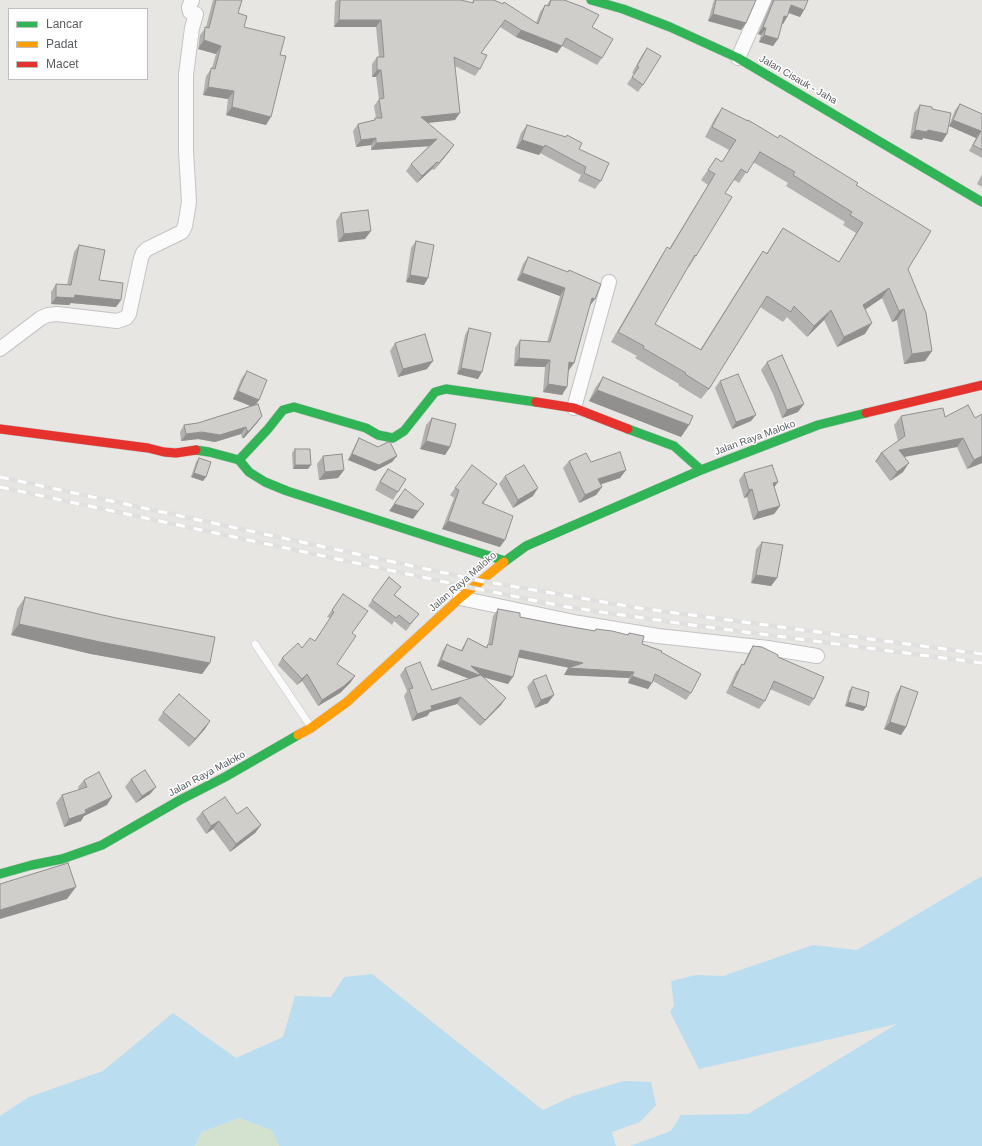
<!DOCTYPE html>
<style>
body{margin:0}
#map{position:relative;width:982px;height:1146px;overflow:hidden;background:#e8e6e2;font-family:Arial,sans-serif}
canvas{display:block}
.legend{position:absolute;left:8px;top:8px;width:140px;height:72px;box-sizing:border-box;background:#fff;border:1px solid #bdbebf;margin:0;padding:5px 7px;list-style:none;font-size:12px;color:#595c5f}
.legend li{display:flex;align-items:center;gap:8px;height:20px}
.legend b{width:20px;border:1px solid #bdbebf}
</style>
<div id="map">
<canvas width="982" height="1146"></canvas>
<ul class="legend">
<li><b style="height:5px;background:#30b455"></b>Lancar</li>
<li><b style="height:5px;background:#ff9f0a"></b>Padat</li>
<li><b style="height:5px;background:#e5322d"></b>Macet</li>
</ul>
</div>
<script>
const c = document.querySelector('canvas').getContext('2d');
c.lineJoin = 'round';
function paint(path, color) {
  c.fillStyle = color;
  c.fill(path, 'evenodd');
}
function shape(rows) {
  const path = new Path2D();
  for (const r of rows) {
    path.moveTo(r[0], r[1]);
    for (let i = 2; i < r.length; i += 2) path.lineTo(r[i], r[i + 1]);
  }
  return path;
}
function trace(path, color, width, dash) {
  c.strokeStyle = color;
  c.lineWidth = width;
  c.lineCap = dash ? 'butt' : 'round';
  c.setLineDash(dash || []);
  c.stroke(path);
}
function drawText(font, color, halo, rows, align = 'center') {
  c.font = font + ' Arial,sans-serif';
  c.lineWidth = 3;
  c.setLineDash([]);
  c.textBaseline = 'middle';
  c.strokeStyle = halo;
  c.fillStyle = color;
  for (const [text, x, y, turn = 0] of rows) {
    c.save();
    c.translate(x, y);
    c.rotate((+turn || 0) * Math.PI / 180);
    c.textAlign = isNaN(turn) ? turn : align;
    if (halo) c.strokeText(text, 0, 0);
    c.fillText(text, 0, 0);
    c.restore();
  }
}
paint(shape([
 [239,1118,272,1130,279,1146,195,1146,202,1132]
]), '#d3e2cf');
paint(shape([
 [982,876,982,1146,630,1146,671,1131,681,1115,748,1114,897,1024,699,1069,670,1012,674,1006,671,981,696,975,723,976,813,945,857,950],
 [372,974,543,1110,573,1096,624,1081,651,1082,656,1105,640,1122,612,1132,616,1146,279,1146,272,1130,239,1118,202,1132,195,1146,0,1146,0,1116,29,1097,103,1071,173,1013,236,1058,283,1037,295,996,331,997,344,977]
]), '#baddef');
const lane = shape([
 [255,644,311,727]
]);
const street = shape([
 [738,58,764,0],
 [0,349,41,318,48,315,57,314,117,321,126,318,129,314,141,258,143,253,147,249,182,232,185,226,189,202,186,151,186,75,192,28,196,14,190,12,189,7,192,0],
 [574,408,609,282],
 [460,598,579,623,658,636,768,648,817,656]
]);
const fast = shape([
 [591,0,623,9,670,27,738,58,982,202],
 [628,429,674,446,701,470],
 [196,450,209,452,239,460,249,472,265,482,287,491,505,561],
 [239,460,268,429,283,410,294,407,366,428,378,435,393,438,404,431,435,392,446,389,536,402],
 [504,562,526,546,701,470,818,425,866,413],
 [0,874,32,865,62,859,102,845,180,800,225,777,298,735]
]);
const slow = shape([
 [298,735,311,728,347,702,460,598,504,562]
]);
const jam = shape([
 [536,402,574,408,628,429],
 [866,413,982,385],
 [0,429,148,448,164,452,176,453,196,450]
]);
trace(lane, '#c4c3c3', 8);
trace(street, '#c4c3c3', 16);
trace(fast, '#c4c4c4', 10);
trace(slow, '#c4c4c4', 10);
trace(jam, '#c4c4c4', 10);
trace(lane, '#fcfbfb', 7);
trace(street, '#fcfbfb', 14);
trace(fast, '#30b455', 9);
trace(slow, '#ff9f0a', 9);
trace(jam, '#e5322d', 9);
const rail = shape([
 [0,477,482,581,639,608,982,654],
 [0,487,473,588,567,607,692,625,982,663]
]);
trace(rail, '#e0e0df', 4.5);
trace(rail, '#fff', 3, [9]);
paint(shape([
 [213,0,242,0,238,13,244,27,280,55,266,125,226,115,228,99,203,95,206,76,212,68,216,54,198,49,200,35,206,27],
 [337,0,461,0,472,3,473,0,494,0,536,23,540,12,545,5,547,5,550,0,564,0,592,27,602,58,597,65,562,46,557,53,516,37,500,27,481,53,480,69,475,76,455,66,455,120,428,123,449,152,434,170,432,169,417,183,406,171,411,164,429,146,371,150,371,145,356,147,353,131,358,124,374,120,375,118,376,118,374,106,379,99,376,77,372,77,372,64,377,57,379,57,376,27,334,27,335,2],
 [714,0,756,0,746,23,741,30,708,21],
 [772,0,808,0,800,17,789,13,787,17,783,24,782,24,773,46,759,42,761,35,758,34],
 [647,48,643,85,638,92,627,84,634,74,632,73,642,55],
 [960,104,982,114,982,158,969,151,976,138,949,126,955,110],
 [920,105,932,109,942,142,923,138,922,140,910,138,914,113],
 [722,108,778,138,856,185,908,269,932,351,925,361,904,364,897,320,892,322,882,298,865,309,865,334,837,347,824,320,807,337,787,317,783,322,760,307,709,389,701,399,678,385,679,384,635,358,637,356,611,342,660,258,667,247,669,249,708,185,701,180,716,158,722,162,729,150,705,137,715,118],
 [753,162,788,183,786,186,845,222,843,225,856,233,839,262,783,228,767,253,763,251,756,261,700,350,655,324,688,266,689,267,696,256,725,193,734,180,739,183],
 [527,125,579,149,601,181,595,189,578,181,581,175,540,153,539,155,516,148,521,133],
 [982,174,982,187,977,184],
 [341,213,365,239,338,242,336,221],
 [416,241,428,278,424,285,406,282,411,248],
 [79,245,99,280,121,300,116,307,71,303,69,305,51,304,51,292,56,284,67,285,74,252],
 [528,257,568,272,569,270,589,307,574,363,569,370,562,395,543,392,545,367,514,366,515,348,520,340,547,342,560,296,517,280,523,264],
 [469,328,478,379,457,374,465,335],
 [395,343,427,369,398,377,390,351],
 [767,362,798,412,782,418,773,394,761,370],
 [247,371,259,400,256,404,262,416,257,423,244,438,242,438,241,434,215,442,198,439,181,441,180,432,184,425,198,423,250,406,233,399,241,379],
 [603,377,689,425,681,437,589,401,595,388],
 [720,381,751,421,732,429,715,388],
 [901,416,975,418,982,463,967,469,957,447,904,457,903,472,890,481,876,462,875,462,881,453,898,441,894,425],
 [432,418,450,447,445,455,420,449,426,425],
 [359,438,397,456,392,462,375,471,348,460,355,445],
 [295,449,308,469,293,469,292,453],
 [323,456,344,470,338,478,319,480,317,464],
 [199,458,206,477,203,481,191,477,196,462],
 [569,461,591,462,626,470,620,478,601,484,602,487,596,495,579,503,563,468],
 [388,469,398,492,393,500,375,490,382,477],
 [744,473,778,482,774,487,780,506,774,514,753,520,747,497,744,498,739,480],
 [505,476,533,496,513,508,499,484],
 [455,488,492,491,483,504,500,547,442,529,454,498,450,495],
 [762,542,777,578,771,586,751,583,756,549],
 [343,594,352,633,337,664,355,676,350,683,340,693,318,706,302,681,297,685,278,665,282,658,315,641,330,618,327,617],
 [395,595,419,614,406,631,394,621,392,625,368,606,372,600],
 [25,597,210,663,202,674,91,654,11,635,17,609],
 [498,609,520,617,594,631,596,629,627,635,629,633,642,644,661,652,691,693,686,700,653,681,648,689,628,683,629,678,564,675,568,668,570,668,518,657,508,684,483,677,501,705,480,726,457,704,430,712,427,716,412,721,404,696,407,691,400,675,405,668,432,690,469,679,437,666,443,650,447,644,450,646,461,650,468,638,486,647,488,644,493,616],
 [753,646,778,657,814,699,809,706,770,689,765,701,759,709,726,693,736,672,742,664,743,665,748,654],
 [533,680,548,703,535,708,527,687],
 [901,686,906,727,901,735,884,729,896,694],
 [852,687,863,711,845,706,849,691],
 [163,712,205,729,189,747,158,720],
 [131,779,156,787,150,794,136,803,125,787],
 [84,780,107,805,84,816,81,821,64,827,56,803,62,795,79,790,78,787],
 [202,812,237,814,261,825,255,833,230,852,213,829,206,834,196,819]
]), '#b2b1af');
paint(shape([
 [791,5,804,10,800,17,786,12],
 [713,14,746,23,741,30,708,21],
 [784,16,787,17,783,24,779,23],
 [339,20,381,20,376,27,334,27],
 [763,27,766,28,761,35,758,34],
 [521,30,562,46,557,53,516,37],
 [764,35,778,39,773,46,759,42],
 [204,40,221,46,216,54,198,49],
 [377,70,381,70,376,77,372,77],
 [208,87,234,91,228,99,203,95],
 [232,107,271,117,266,125,226,115],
 [460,113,455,120,416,124,421,117],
 [953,120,981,131,976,138,949,126],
 [915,130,928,130,947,134,942,142,923,138,922,140,910,138],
 [376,138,371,145,356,147,361,140],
 [437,139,432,146,371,150,376,143],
 [522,140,544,147,539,155,516,148],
 [454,145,449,152,434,170,439,163],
 [437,162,432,169,417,183,422,176],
 [371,231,365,239,338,242,344,234],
 [522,273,565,288,560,296,517,280],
 [410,275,428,278,424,285,406,282],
 [889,288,882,298,856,316,863,305],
 [75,295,121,300,116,307,71,303,69,305,51,304,56,297],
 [592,298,595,299,589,307],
 [904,309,897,320,892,322,899,311],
 [831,310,824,320,807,337,814,326],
 [872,323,865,334,837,347,844,337],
 [932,351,925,361,904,364,912,354],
 [519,358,550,360,545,367,514,366],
 [433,361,427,369,398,377,403,369],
 [569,362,574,363,569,370],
 [461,368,482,372,478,379,457,374],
 [548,384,567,387,562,395,543,392],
 [597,390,689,425,681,437,589,401],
 [238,391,259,400,254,407,233,399],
 [804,404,798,412,782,418,787,410],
 [756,415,751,421,732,429,736,422],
 [262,416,257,423,244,438,242,438,247,431],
 [246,427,241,434,215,442,198,439,181,441,186,434],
 [963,438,957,447,893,459,899,450],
 [426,441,450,447,445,455,420,449],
 [881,453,882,453,876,462,875,462],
 [352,454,397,456,392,462,375,471,348,460],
 [982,456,982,463,967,469,974,460],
 [909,463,903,472,890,481,897,472],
 [295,465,311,465,308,469,293,469],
 [344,470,338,478,319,480,325,472],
 [626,470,620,478,593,487,598,479],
 [194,473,206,477,203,481,191,477],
 [778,482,772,490,773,483],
 [602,487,596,495,579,503,585,495],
 [538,488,533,496,513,508,518,500],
 [752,489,747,497,744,498,749,490],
 [394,504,424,504,413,519,389,511],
 [780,506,774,514,753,520,758,512],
 [448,521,505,540,500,547,442,529],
 [756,575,777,578,771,586,751,583],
 [19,624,210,663,202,674,91,654,11,635],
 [520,650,634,672,629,678,564,675,568,668,575,669,516,657],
 [441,660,471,666,513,677,508,684,479,676,475,681,437,666],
 [307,674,302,681,297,685,302,679],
 [355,676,350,683,340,693,318,706,322,700],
 [632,676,652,683,648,689,628,683],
 [554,695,548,703,535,708,541,700],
 [461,697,457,704,430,712,427,716,412,721,417,714,431,706],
 [506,698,501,705,480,726,485,720],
 [848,702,866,707,863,711,845,706],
 [210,721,205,729,189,747,195,739],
 [890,722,906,727,901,735,884,729],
 [156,787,150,794,136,803,142,796],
 [112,797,107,805,84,816,81,821,64,827,69,819],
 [219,821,213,829,206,834,211,826],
 [261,825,255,833,230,852,236,844],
 [76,887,67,899,0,919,0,910]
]), '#91908e');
const building = shape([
 [216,0,242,0,238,13,247,16,244,27,285,37,280,55,286,56,271,117,232,107,234,91,208,87,211,68,215,69,221,46,204,40,205,27,209,28,216,0],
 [340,0,461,0,473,3,474,0,494,0,503,4,504,2,538,24,545,5,549,6,551,0,564,0,583,7,599,15,592,27,613,39,602,58,566,38,562,46,521,30,505,20,481,53,487,55,480,69,454,57,460,113,421,117,454,145,439,163,437,162,422,176,411,164,437,139,376,143,376,138,361,140,358,124,375,120,375,118,382,118,379,99,384,98,381,70,377,70,377,57,384,57,381,20,339,20,340,0],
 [716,0,756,0,746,23,713,14,716,0],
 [774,0,808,0,804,10,791,5,787,17,784,16,778,39,764,35,766,28,763,27,774,0],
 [647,48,661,56,643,85,632,77,639,67,637,66,647,48],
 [960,104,982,114,982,150,973,145,981,131,953,120,960,104],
 [920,105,932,107,932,109,951,113,947,134,928,130,927,132,915,130,920,105],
 [722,108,748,121,748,120,778,138,780,135,858,183,856,185,931,231,908,269,926,313,932,351,912,354,904,309,899,311,889,288,863,305,872,323,844,337,831,310,814,326,794,306,791,312,767,296,709,389,685,374,686,373,643,348,644,346,618,332,667,247,670,249,715,174,708,170,716,158,722,162,736,140,712,127,722,108],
 [760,152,795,172,793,175,852,212,850,215,863,223,839,262,783,228,767,254,763,251,701,350,655,324,695,255,696,256,732,197,725,193,741,169,747,173,760,152],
 [527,125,566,137,567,135,582,143,579,149,609,163,601,181,584,173,586,167,545,145,544,147,522,140,527,125],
 [368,210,371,231,344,234,341,213,368,210],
 [416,241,434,245,428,278,410,275,416,241],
 [79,245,105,250,99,280,123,283,121,300,75,295,74,298,56,297,56,284,71,285,79,245],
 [528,257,568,272,569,270,601,284,595,299,592,298,574,363,569,362,567,387,548,384,550,360,519,358,520,340,550,342,565,288,522,273,528,257],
 [469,328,491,333,482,372,461,368,469,328],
 [425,334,433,361,403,369,395,343,425,334],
 [782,355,804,404,787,410,778,387,767,362,782,355],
 [247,371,267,380,259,400,238,391,247,371],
 [738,374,756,415,736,422,720,381,738,374],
 [603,377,693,416,689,425,597,390,603,377],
 [258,404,262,416,249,431,247,431,246,427,220,435,202,432,186,434,184,425,198,423,258,404],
 [968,405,975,418,982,414,982,456,974,460,963,438,899,450,909,463,897,472,882,453,881,453,905,436,901,416,943,408,945,417,968,405],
 [432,418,456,424,450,447,426,441,432,418],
 [359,438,378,447,388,442,390,442,397,456,379,465,352,454,359,438],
 [295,449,310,449,311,465,295,465,295,449],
 [620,452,626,470,598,479,602,487,585,495,569,461,586,453,591,462,620,452],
 [342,454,344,470,325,472,323,456,342,454],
 [199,458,211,462,206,477,194,473,199,458],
 [472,465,497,484,482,503,513,516,505,540,448,521,459,490,455,488,472,465],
 [524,465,538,488,518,500,505,476,524,465],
 [772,465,778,482,773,483,780,506,758,512,752,489,749,490,744,473,772,465],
 [388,469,406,479,398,492,380,482,388,469],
 [405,489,424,504,418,511,394,504,405,489],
 [762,542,783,545,777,578,756,575,762,542],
 [389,577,401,587,394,595,419,614,410,624,399,615,396,618,372,600,389,577],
 [343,594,368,611,352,633,356,636,337,664,355,676,344,686,322,700,307,674,302,679,282,658,298,643,302,648,310,638,315,641,334,612,332,610,343,594],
 [25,597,116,618,215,637,210,663,100,642,19,624,25,597],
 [498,609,520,613,520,617,561,625,595,631,596,629,612,631,628,635,629,633,644,636,642,644,662,651,661,652,701,674,691,693,655,674,652,683,632,676,634,672,568,668,583,663,520,650,513,677,471,666,480,674,479,675,441,660,447,644,450,646,462,651,468,638,487,648,488,644,492,645,498,609],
 [753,646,762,647,778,655,778,657,824,677,814,699,774,681,765,701,732,686,742,664,744,665,753,646],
 [420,662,432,690,481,675,506,698,485,720,461,697,431,706,432,709,417,714,409,689,413,688,405,668,420,662],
 [546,675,554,695,541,700,533,680,546,675],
 [901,686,918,692,906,727,890,722,901,686],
 [852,687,869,692,866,707,848,702,852,687],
 [179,694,210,721,195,739,163,712,179,694],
 [145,770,156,787,142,796,131,779,145,770],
 [99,772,112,797,85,810,86,813,69,819,62,795,87,787,84,780,99,772],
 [225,797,237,814,247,807,261,825,236,844,219,821,211,826,202,812,225,797],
 [68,863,76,887,0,910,0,884,68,863]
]);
paint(building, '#cfcecb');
trace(building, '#91908e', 1);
drawText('10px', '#595c5f', '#fff', [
 ["Jalan Cisauk - Jaha",798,80,30],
 ["Jalan Raya Maloko",755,438,-20],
 ["Jalan Raya Maloko",463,582,-41],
 ["Jalan Raya Maloko",207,774,-28]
]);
</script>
